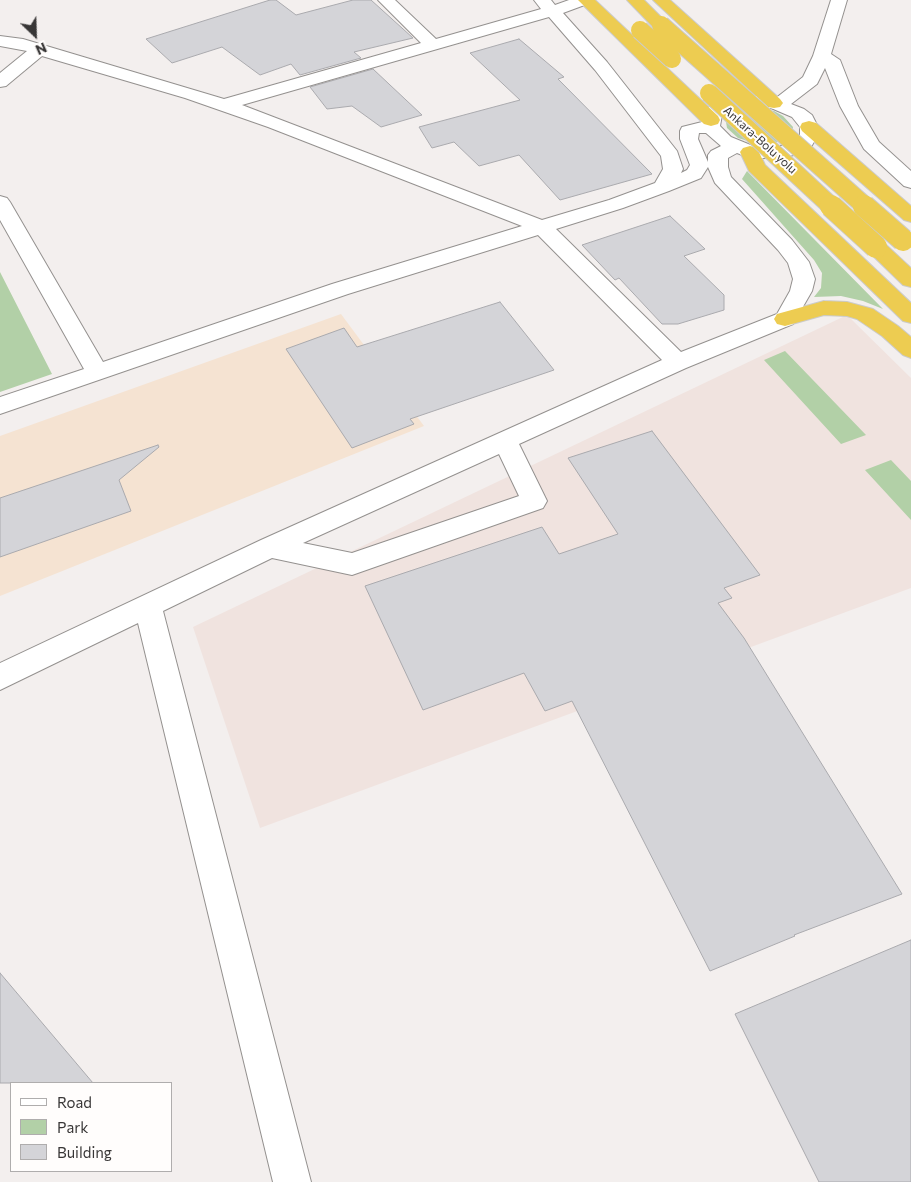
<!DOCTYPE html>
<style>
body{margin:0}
#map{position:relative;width:911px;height:1182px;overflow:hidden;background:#f3efee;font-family:Commissioner,sans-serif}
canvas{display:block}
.legend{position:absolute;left:10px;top:1082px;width:162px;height:90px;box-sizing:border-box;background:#fffdfc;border:1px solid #afadad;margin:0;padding:6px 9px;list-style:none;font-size:15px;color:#383636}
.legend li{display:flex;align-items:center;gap:10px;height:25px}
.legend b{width:25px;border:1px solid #afadad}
.north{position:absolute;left:10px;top:10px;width:50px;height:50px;-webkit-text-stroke:4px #fffdfc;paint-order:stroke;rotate:156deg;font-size:14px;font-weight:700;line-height:20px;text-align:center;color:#383636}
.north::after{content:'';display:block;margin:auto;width:18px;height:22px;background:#383636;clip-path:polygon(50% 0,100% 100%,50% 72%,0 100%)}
</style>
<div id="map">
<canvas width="911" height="1182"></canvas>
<ul class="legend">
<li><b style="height:6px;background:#fff"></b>Road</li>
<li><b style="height:14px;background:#b2d0a7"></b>Park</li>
<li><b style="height:14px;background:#d4d4d8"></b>Building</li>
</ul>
<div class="north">N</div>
</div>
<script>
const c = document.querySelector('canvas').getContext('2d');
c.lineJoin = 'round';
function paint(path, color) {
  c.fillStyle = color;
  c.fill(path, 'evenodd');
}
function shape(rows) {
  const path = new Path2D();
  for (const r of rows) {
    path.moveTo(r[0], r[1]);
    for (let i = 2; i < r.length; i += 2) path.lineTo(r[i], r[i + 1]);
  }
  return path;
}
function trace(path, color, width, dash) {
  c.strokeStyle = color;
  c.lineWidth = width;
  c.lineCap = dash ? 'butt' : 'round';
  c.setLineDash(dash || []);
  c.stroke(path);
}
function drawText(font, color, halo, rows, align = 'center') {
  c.font = font + ' Commissioner,sans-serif';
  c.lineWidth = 4;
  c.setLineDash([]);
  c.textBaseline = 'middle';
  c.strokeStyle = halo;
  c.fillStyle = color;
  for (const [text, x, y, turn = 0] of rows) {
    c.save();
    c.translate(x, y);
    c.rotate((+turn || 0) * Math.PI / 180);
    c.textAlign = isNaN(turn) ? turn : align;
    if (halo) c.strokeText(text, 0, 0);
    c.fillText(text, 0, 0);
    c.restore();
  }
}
paint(shape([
 [847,315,911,378,911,588,260,828,193,627]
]), '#f0e3df');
paint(shape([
 [341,314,424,426,0,596,0,436]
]), '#f5e3d2');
paint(shape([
 [752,108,774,111,783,116,793,127,792,133,787,139,769,144,758,144,738,138,727,128,726,122,728,117,733,112],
 [747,171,883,309,863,301,841,296,814,297,821,288,822,273,814,260,742,179],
 [0,272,52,374,0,392],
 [785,351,866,435,841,444,764,360],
 [891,460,911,481,911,520,865,470]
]), '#b2d0a7');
const building = shape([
 [270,0,276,0,296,15,353,0,371,0,413,38,354,52,361,58,300,75,291,64,260,75,222,47,172,63,146,39,270,0],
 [519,39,564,77,558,79,652,174,560,200,519,155,479,166,454,142,432,148,419,127,520,100,470,53,519,39],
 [373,69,422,115,381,127,352,106,327,109,310,87,373,69],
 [670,216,705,249,684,256,724,295,724,310,678,324,662,324,619,278,615,280,582,245,670,216],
 [500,302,554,370,410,419,414,424,352,448,286,349,344,328,357,347,500,302],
 [652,431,760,575,724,588,732,598,718,603,744,638,902,894,794,935,795,936,710,971,572,701,545,711,524,673,423,710,365,586,542,527,559,554,618,534,568,458,652,431],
 [158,445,159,447,119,480,131,511,0,557,0,498,158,445],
 [911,940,911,1182,819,1182,735,1014,911,940],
 [0,973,93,1083,0,1083,0,973]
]);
paint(building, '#d4d4d8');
trace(building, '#aaaaae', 1);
const minor = shape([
 [378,0,395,0,436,39,541,9,534,0,551,0,555,5,569,0,592,0,590,3,563,13,607,62,677,151,683,169,681,173,687,170,690,165,680,139,680,131,682,127,702,122,708,108,716,103,745,95,776,98,803,77,813,56,831,0,847,0,831,54,840,60,858,106,879,142,911,171,911,188,904,186,864,149,840,106,825,68,817,84,791,104,804,109,812,115,818,127,818,135,811,147,802,153,781,158,750,158,737,153,728,158,728,167,731,177,792,240,809,262,815,279,812,291,793,324,686,368,519,444,547,501,543,508,352,575,272,558,163,611,311,1182,273,1182,138,623,0,690,0,663,261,540,662,360,538,235,348,294,0,414,0,397,84,369,0,220,0,196,7,198,10,202,103,362,332,284,522,226,268,127,185,98,42,56,6,86,0,87,0,73,27,51,0,46,0,36,23,39,224,99,421,43,378,0],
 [549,17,595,70,661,156,663,169,655,183,609,200,542,220,242,105,549,17],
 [746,106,771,108,792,117,800,127,800,135,789,145,781,146,753,146,731,137,720,126,722,115,746,106],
 [699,133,706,133,721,146,711,151,708,155,708,162,698,139,699,133],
 [708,167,715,183,778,250,788,263,793,279,790,291,777,314,681,352,556,229,623,208,669,191,701,178,708,167],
 [499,454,519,496,352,553,303,543,499,454]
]);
const highway = shape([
 [578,0,595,0,718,116,720,120,718,124,711,126,704,124,578,0],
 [627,0,644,0,669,25,667,29,661,30,655,29,627,0],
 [653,0,670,0,780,99,783,103,780,107,774,108,768,107,653,0],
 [809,121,816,123,911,206,911,222,904,220,802,131,800,127,802,123,809,121],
 [750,146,757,148,765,165,911,303,911,323,903,321,749,171,740,152,743,148,750,146],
 [876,241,883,242,911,268,911,287,903,285,869,252,866,247,869,242,876,241],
 [824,301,847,302,873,309,898,326,911,337,911,358,903,355,882,336,857,319,847,316,824,315,785,326,777,324,774,319,777,314,824,301]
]);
trace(minor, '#94918f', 2);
trace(highway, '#cbcbcb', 2);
paint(minor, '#fff');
paint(highway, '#edcc51');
const highwayBridgeFar1 = shape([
 [661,25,866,207],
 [640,30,672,59],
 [709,93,832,207]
]);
const highwayBridge = shape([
 [831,206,876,247],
 [864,206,903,240]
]);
trace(highwayBridgeFar1, '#cbcbcb', 20, []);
trace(highwayBridge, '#cbcbcb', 24, []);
trace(highwayBridgeFar1, '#edcc51', 18);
trace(highwayBridge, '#edcc51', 22);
drawText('12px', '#383636', '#fffdfc', [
 ["Ankara-Bolu yolu",760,140,42]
]);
</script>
